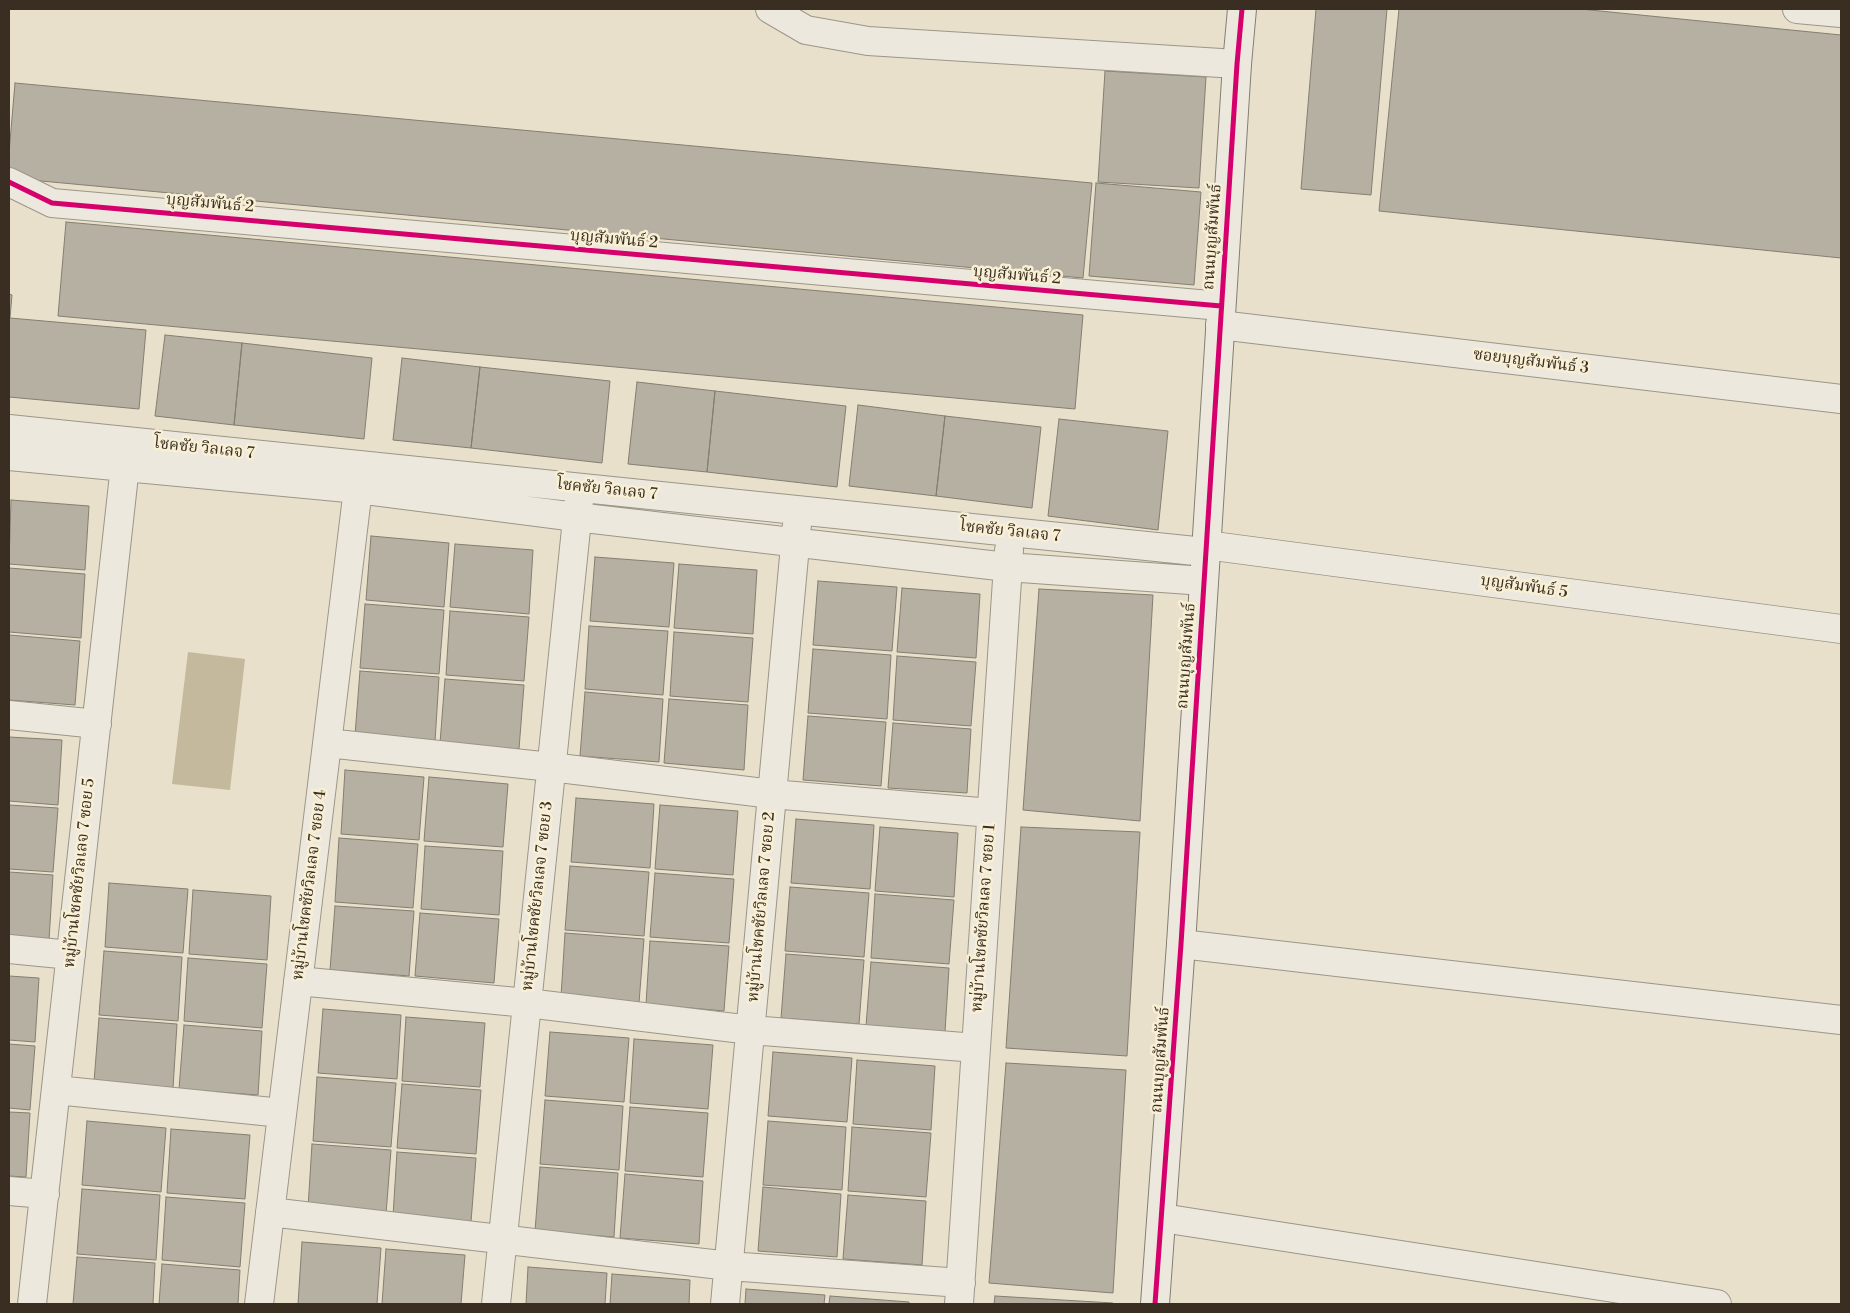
<!DOCTYPE html>
<meta charset="utf-8">
<style>
body{margin:0}
#map{position:relative;width:1850px;height:1313px;overflow:hidden;background:#e8e0cb;font-family:"Libre Bodoni",serif}
canvas{display:block}
.frame{position:absolute;inset:0;border:10px solid #392e21;pointer-events:none}
</style>
<div id="map">
<canvas width="1850" height="1313"></canvas>
<div class="frame"></div>
</div>
<script>
const c = document.querySelector('canvas').getContext('2d');
c.lineJoin = 'round';
function paint(path, color) {
  c.fillStyle = color;
  c.fill(path, 'evenodd');
}
function shape(rows) {
  const path = new Path2D();
  for (const r of rows) {
    path.moveTo(r[0], r[1]);
    for (let i = 2; i < r.length; i += 2) path.lineTo(r[i], r[i + 1]);
  }
  return path;
}
function trace(path, color, width, dash) {
  c.strokeStyle = color;
  c.lineWidth = width;
  c.lineCap = dash ? 'butt' : 'round';
  c.setLineDash(dash || []);
  c.stroke(path);
}
function drawText(font, color, halo, rows, align = 'center') {
  c.font = font + ' "Libre Bodoni","Noto Serif Thai",serif';
  c.lineWidth = 5;
  c.setLineDash([]);
  c.textBaseline = 'middle';
  c.strokeStyle = halo;
  c.fillStyle = color;
  for (const [text, x, y, turn = 0] of rows) {
    c.save();
    c.translate(x, y);
    c.rotate((+turn || 0) * Math.PI / 180);
    c.textAlign = isNaN(turn) ? turn : align;
    if (halo) c.strokeText(text, 0, 0);
    c.fillText(text, 0, 0);
    c.restore();
  }
}
paint(shape([
 [188,652,245,659,230,790,172,784]
]), '#c4b89d');
const building = shape([
 [1316,9,1387,9,1371,195,1301,189,1316,9],
 [1399,9,1580,9,1841,35,1841,258,1379,211,1399,9],
 [1105,71,1206,77,1199,188,1098,182,1105,71],
 [15,83,1092,183,1083,278,9,178,9,153,15,83],
 [1096,183,1201,192,1194,285,1089,276,1096,183],
 [66,222,1083,315,1075,409,58,316,66,222],
 [9,294,12,295,10,318,146,330,139,409,9,397,9,294],
 [165,335,242,343,234,425,155,416,165,335],
 [242,343,372,358,364,439,234,425,242,343],
 [402,358,480,367,471,448,393,440,402,358],
 [480,367,610,381,602,463,471,448,480,367],
 [637,382,715,391,707,472,628,464,637,382],
 [715,391,846,406,837,487,707,472,715,391],
 [858,405,945,416,936,496,849,486,858,405],
 [945,416,1041,427,1032,508,936,496,945,416],
 [1059,419,1168,431,1158,530,1048,516,1059,419],
 [11,500,89,506,85,570,9,564,11,500],
 [371,536,449,543,444,607,366,600,371,536],
 [455,544,533,550,529,614,450,607,455,544],
 [595,557,674,563,669,627,590,621,595,557],
 [679,564,757,570,753,634,674,628,679,564],
 [9,568,85,574,81,638,9,632,9,568],
 [818,581,897,587,892,651,813,645,818,581],
 [902,588,980,594,976,658,897,652,902,588],
 [1039,589,1153,595,1140,821,1023,810,1039,589],
 [365,604,444,610,439,674,360,668,365,604],
 [450,611,529,617,524,681,446,675,450,611],
 [589,626,668,631,663,695,585,689,589,626],
 [674,632,753,638,748,702,670,696,674,632],
 [9,635,80,641,75,705,9,700,9,635],
 [813,649,891,655,887,719,808,713,813,649],
 [897,656,976,662,971,726,893,720,897,656],
 [360,671,439,677,435,742,355,735,360,671],
 [445,679,524,685,519,749,440,743,445,679],
 [585,692,663,699,659,762,580,756,585,692],
 [669,699,748,705,744,770,664,763,669,699],
 [808,716,886,722,881,786,803,780,808,716],
 [893,723,971,729,967,793,888,788,893,723],
 [9,737,62,740,58,805,9,801,9,737],
 [345,770,424,777,419,840,341,834,345,770],
 [429,777,508,784,503,847,424,841,429,777],
 [576,798,654,804,650,868,571,862,576,798],
 [9,805,58,808,53,872,9,869,9,805],
 [660,805,738,811,733,875,655,869,660,805],
 [796,819,874,825,870,889,791,883,796,819],
 [880,827,958,833,954,897,875,891,880,827],
 [1021,827,1140,832,1127,1056,1006,1048,1021,827],
 [339,838,418,844,413,908,335,902,339,838],
 [425,846,503,851,499,915,421,909,425,846],
 [570,866,649,872,644,936,565,930,570,866],
 [9,872,53,875,49,940,9,937,9,872],
 [655,873,734,879,729,943,650,937,655,873],
 [109,883,188,889,183,953,105,947,109,883],
 [790,887,869,893,864,957,785,951,790,887],
 [193,890,271,896,267,960,189,954,193,890],
 [875,894,954,900,949,964,871,958,875,894],
 [335,906,414,911,409,976,330,970,335,906],
 [420,913,499,919,494,983,415,976,420,913],
 [565,933,644,939,639,1003,561,997,565,933],
 [650,941,729,946,724,1011,646,1004,650,941],
 [104,951,182,957,178,1021,99,1015,104,951],
 [786,954,864,960,859,1024,781,1018,786,954],
 [188,958,267,964,262,1028,184,1021,188,958],
 [871,962,949,968,945,1032,866,1026,871,962],
 [9,976,39,978,35,1042,9,1040,9,976],
 [323,1009,401,1015,397,1079,318,1073,323,1009],
 [406,1017,485,1023,480,1087,402,1081,406,1017],
 [99,1018,177,1024,173,1088,94,1082,99,1018],
 [184,1025,262,1031,258,1095,179,1089,184,1025],
 [550,1032,629,1038,624,1102,545,1096,550,1032],
 [634,1039,713,1045,708,1109,630,1103,634,1039],
 [9,1044,35,1046,30,1110,9,1108,9,1044],
 [773,1052,852,1058,847,1122,768,1116,773,1052],
 [857,1060,935,1066,931,1130,853,1124,857,1060],
 [1006,1063,1126,1070,1113,1293,989,1283,1006,1063],
 [317,1077,396,1083,391,1147,313,1141,317,1077],
 [402,1084,481,1090,476,1154,397,1148,402,1084],
 [545,1100,623,1106,619,1170,540,1164,545,1100],
 [630,1107,708,1113,703,1177,625,1171,630,1107],
 [9,1112,30,1113,26,1177,9,1176,9,1112],
 [87,1121,166,1128,161,1192,82,1185,87,1121],
 [768,1121,846,1127,842,1190,763,1185,768,1121],
 [852,1127,931,1133,926,1197,848,1191,852,1127],
 [171,1129,250,1135,245,1199,167,1193,171,1129],
 [312,1144,391,1150,386,1214,308,1208,312,1144],
 [397,1152,476,1158,471,1222,393,1216,397,1152],
 [540,1167,618,1173,614,1237,535,1231,540,1167],
 [625,1174,703,1181,699,1244,620,1238,625,1174],
 [763,1187,841,1194,837,1257,758,1251,763,1187],
 [82,1189,160,1195,156,1260,77,1254,82,1189],
 [848,1195,926,1201,922,1265,843,1259,848,1195],
 [166,1197,245,1203,240,1267,162,1260,166,1197],
 [302,1242,381,1248,377,1304,298,1304,302,1242],
 [386,1249,465,1255,461,1304,382,1304,386,1249],
 [77,1257,155,1263,153,1304,73,1304,77,1257],
 [162,1264,240,1270,238,1304,159,1304,162,1264],
 [528,1267,607,1273,605,1304,526,1304,528,1267],
 [612,1274,690,1280,689,1304,610,1304,612,1274],
 [746,1289,825,1295,824,1304,745,1304,746,1289],
 [830,1296,909,1302,909,1304,829,1304,830,1296],
 [995,1296,1113,1303,1113,1304,994,1304,995,1296]
]);
paint(building, '#b6b0a2');
trace(building, '#837e72', 1);
const street = shape([
 [770,9,806,30,868,41,1237,64],
 [1797,9,1841,13],
 [9,182,52,203,1221,306],
 [1220,325,1841,399],
 [9,429,1205,552],
 [9,456,358,489,576,517,1007,567,1204,581],
 [1206,545,1841,629],
 [9,715,97,724],
 [327,743,551,767,772,794,991,813],
 [1181,944,1841,1020],
 [9,949,71,955],
 [298,981,527,1003,751,1030,976,1048],
 [56,1090,282,1113],
 [9,1191,45,1194],
 [270,1212,729,1266,961,1283],
 [1162,1218,1717,1304],
 [32,1304,127,448],
 [259,1304,360,472],
 [496,1304,579,500],
 [725,1304,797,524],
 [959,1304,1009,550]
]);
const secondary = shape([
 [1155,1304,1181,944,1237,64,1242,9]
]);
trace(street, '#9c9688', 30);
trace(secondary, '#837e72', 30);
trace(street, '#ece8dd', 28);
trace(secondary, '#ece8dd', 28);
trace(shape([
 [9,182,52,203,1221,306],
 [1155,1304,1181,944,1237,64,1242,9]
]), '#d6006c', 5);
drawText('16px', '#392e21', '#f8efd5', [
 ["บุญสัมพันธ์ 2",210,204,5],
 ["ถนนบุญสัมพันธ์",1213,237,-86],
 ["บุญสัมพันธ์ 2",614,240,5],
 ["บุญสัมพันธ์ 2",1017,276,5],
 ["ซอยบุญสัมพันธ์ 3",1531,362,7],
 ["โชคชัย วิลเลจ 7",204,449,6],
 ["โชคชัย วิลเลจ 7",607,490,6],
 ["โชคชัย วิลเลจ 7",1010,532,6],
 ["บุญสัมพันธ์ 5",1524,587,8],
 ["ถนนบุญสัมพันธ์",1187,656,-86],
 ["หมู่บ้านโชคชัยวิลเลจ 7 ซอย 5",80,873,-84],
 ["หมู่บ้านโชคชัยวิลเลจ 7 ซอย 4",310,885,-83],
 ["หมู่บ้านโชคชัยวิลเลจ 7 ซอย 3",538,896,-84],
 ["หมู่บ้านโชคชัยวิลเลจ 7 ซอย 2",762,907,-85],
 ["หมู่บ้านโชคชัยวิลเลจ 7 ซอย 1",984,918,-86],
 ["ถนนบุญสัมพันธ์",1161,1060,-86]
]);
</script>
